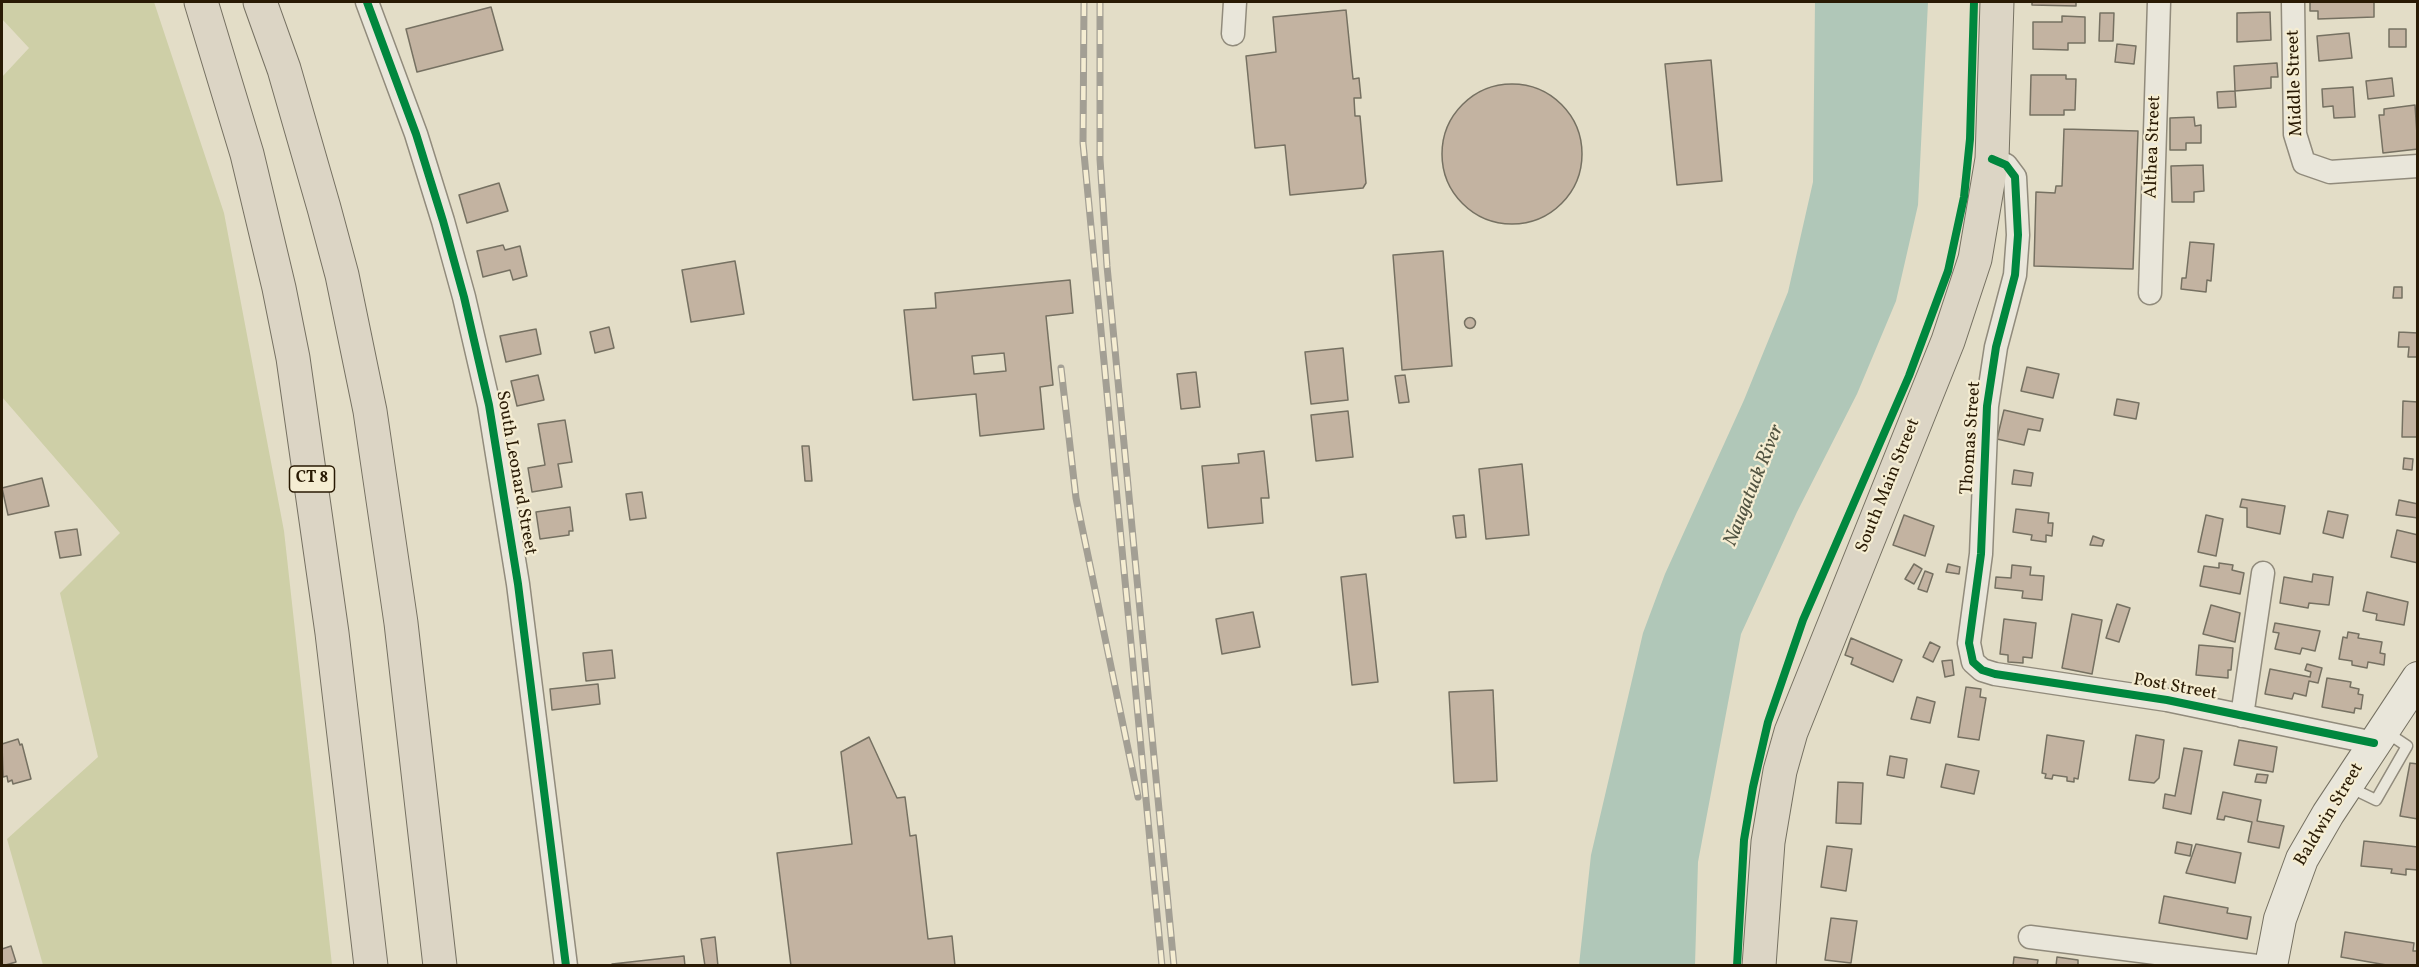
<!DOCTYPE html>
<style>
body{margin:0}
#map{position:relative;width:2419px;height:967px;overflow:hidden;background:#e3ddc7;font-family:Vollkorn,serif}
canvas{display:block}
.frame{position:absolute;inset:0;border:3px solid #291a04;pointer-events:none}
</style>
<div id="map">
<canvas width="2419" height="967"></canvas>
<div class="frame"></div>
</div>
<script>
const c = document.querySelector('canvas').getContext('2d');
c.lineJoin = 'round';
function paint(path, color) {
  c.fillStyle = color;
  c.fill(path, 'evenodd');
}
function shape(rows) {
  const path = new Path2D();
  for (const r of rows) {
    if (r.length === 3) {
      path.moveTo(r[0] + r[2], r[1]);
      path.arc(r[0], r[1], r[2], 0, 2 * Math.PI);
      continue;
    }
    path.moveTo(r[0], r[1]);
    for (let i = 2; i < r.length; i += 2) path.lineTo(r[i], r[i + 1]);
  }
  return path;
}
function trace(path, color, width, dash) {
  c.strokeStyle = color;
  c.lineWidth = width;
  c.lineCap = dash ? 'butt' : 'round';
  c.setLineDash(dash || []);
  c.stroke(path);
}
function drawText(font, color, halo, rows, align = 'center') {
  c.font = font + ' Vollkorn,serif';
  c.lineWidth = 4.5;
  c.setLineDash([]);
  c.textBaseline = 'middle';
  c.strokeStyle = halo;
  c.fillStyle = color;
  for (const [text, x, y, turn = 0] of rows) {
    c.save();
    c.translate(x, y);
    c.rotate((+turn || 0) * Math.PI / 180);
    c.textAlign = isNaN(turn) ? turn : align;
    if (halo) c.strokeText(text, 0, 0);
    c.fillText(text, 0, 0);
    c.restore();
  }
}
paint(shape([
 [2,2,154,2,224,213,284,531,332,965,43,965,7,839,98,757,60,593,120,533,2,397,2,77,29,48,2,19]
]), '#cecfa7');
paint(shape([
 [1815,2,1928,2,1918,205,1896,301,1857,394,1797,512,1741,634,1698,862,1695,965,1579,965,1591,855,1643,633,1665,574,1744,400,1788,292,1813,182]
]), '#b0c7b8');
const building = shape([
 [2032,2,2076,2,2076,6,2032,5,2032,2],
 [2310,2,2374,2,2374,17,2318,19,2318,11,2310,11,2310,2],
 [491,7,503,50,417,72,406,29,491,7],
 [1346,10,1353,79,1359,78,1361,98,1354,98,1355,116,1360,116,1366,183,1363,188,1290,195,1285,145,1255,148,1246,56,1276,52,1273,17,1346,10],
 [2270,12,2271,40,2237,42,2237,13,2270,12],
 [2100,13,2114,13,2113,41,2099,41,2100,13],
 [2062,16,2085,17,2085,43,2068,43,2068,50,2033,49,2033,22,2062,22,2062,16],
 [2389,29,2406,29,2406,47,2389,47,2389,29],
 [2349,33,2352,58,2319,61,2317,36,2349,33],
 [2117,44,2136,46,2134,64,2115,62,2117,44],
 [1711,60,1722,181,1677,185,1665,64,1711,60],
 [2277,63,2278,77,2271,77,2271,88,2235,91,2234,66,2277,63],
 [2031,75,2066,75,2066,79,2076,79,2075,110,2064,110,2064,115,2030,115,2031,75],
 [2392,78,2394,96,2368,99,2366,81,2392,78],
 [1512,154,70],
 [2353,87,2355,117,2334,118,2333,106,2323,107,2322,89,2353,87],
 [2235,91,2236,107,2218,108,2217,92,2235,91],
 [2415,105,2418,149,2383,153,2379,115,2384,115,2384,109,2415,105],
 [2194,117,2195,126,2201,125,2201,143,2186,143,2186,150,2170,150,2170,118,2194,117],
 [2064,129,2138,131,2133,269,2034,266,2036,192,2055,193,2056,186,2062,186,2064,129],
 [2203,165,2204,191,2194,192,2194,202,2172,202,2171,166,2203,165],
 [499,183,508,211,467,223,459,195,499,183],
 [2190,242,2214,244,2211,281,2207,280,2206,292,2181,289,2182,278,2186,278,2190,242],
 [503,245,505,250,520,246,527,276,513,280,510,270,483,277,477,251,503,245],
 [1443,251,1452,366,1402,370,1393,255,1443,251],
 [735,261,744,314,691,322,682,270,735,261],
 [1070,280,1073,313,1046,316,1053,385,1040,387,1044,429,980,436,976,394,913,400,904,310,936,308,935,293,1070,280],
 [1004,353,1006,371,974,374,972,356,1004,353],
 [2394,287,2402,287,2402,298,2393,298,2394,287],
 [1470,323,5.5],
 [609,327,614,348,595,353,590,332,609,327],
 [536,329,541,354,506,362,500,336,536,329],
 [2399,332,2418,333,2418,357,2408,357,2409,347,2398,347,2399,332],
 [1343,348,1348,400,1311,404,1305,352,1343,348],
 [2027,367,2059,374,2053,398,2021,391,2027,367],
 [1196,372,1200,407,1181,409,1177,374,1196,372],
 [538,375,544,400,517,406,511,381,538,375],
 [1405,375,1409,402,1399,403,1395,376,1405,375],
 [2117,399,2139,403,2136,419,2114,415,2117,399],
 [2403,401,2418,402,2418,437,2402,437,2403,401],
 [2004,410,2043,419,2040,431,2028,429,2024,445,1997,439,2004,410],
 [1348,411,1353,457,1316,461,1311,415,1348,411],
 [565,420,572,462,558,464,562,487,532,492,528,468,545,465,538,424,565,420],
 [802,446,809,446,812,481,805,481,802,446],
 [1264,451,1269,498,1261,498,1263,523,1208,528,1202,466,1239,463,1238,454,1264,451],
 [2404,458,2413,459,2412,470,2403,469,2404,458],
 [1522,464,1529,535,1486,539,1479,469,1522,464],
 [2014,470,2033,473,2031,486,2012,484,2014,470],
 [42,478,49,506,8,515,2,488,42,478],
 [642,492,646,518,630,520,626,494,642,492],
 [2242,499,2285,506,2280,534,2247,527,2247,508,2240,507,2242,499],
 [2399,500,2418,504,2418,518,2396,515,2399,500],
 [570,507,573,531,569,531,569,535,540,539,536,512,570,507],
 [2016,509,2049,513,2048,523,2053,523,2052,536,2046,535,2046,542,2031,540,2032,535,2013,532,2016,509],
 [2328,511,2348,515,2343,538,2323,533,2328,511],
 [1464,515,1466,537,1456,538,1453,516,1464,515],
 [1904,515,1934,526,1925,556,1893,545,1904,515],
 [2206,515,2223,519,2216,556,2198,552,2206,515],
 [77,529,81,555,60,558,55,532,77,529],
 [2397,530,2418,535,2418,563,2391,557,2397,530],
 [2093,536,2104,540,2102,546,2090,545,2093,536],
 [2219,563,2233,565,2232,570,2244,573,2240,594,2200,586,2204,566,2219,568,2219,563],
 [1914,564,1922,569,1914,584,1905,579,1914,564],
 [1948,564,1960,567,1959,574,1946,572,1948,564],
 [2012,565,2031,567,2030,575,2044,576,2042,600,2022,598,2023,591,1995,588,1996,577,2011,578,2012,565],
 [1925,571,1933,574,1927,592,1918,589,1925,571],
 [1366,574,1378,682,1352,685,1341,577,1366,574],
 [2313,574,2333,577,2329,605,2309,603,2308,608,2280,603,2284,577,2312,582,2313,574],
 [2367,592,2408,602,2404,625,2376,620,2377,614,2363,611,2367,592],
 [2117,604,2130,608,2119,642,2106,638,2117,604],
 [2211,605,2240,613,2235,642,2203,634,2211,605],
 [1253,612,1260,647,1222,654,1216,619,1253,612],
 [2072,614,2102,620,2092,674,2062,668,2072,614],
 [2004,619,2036,623,2032,658,2023,657,2023,663,2008,662,2008,655,2000,654,2004,619],
 [2275,623,2320,631,2315,651,2302,648,2300,654,2275,649,2279,633,2273,632,2275,623],
 [2348,632,2359,634,2358,638,2382,642,2380,653,2385,654,2384,665,2368,662,2367,668,2352,665,2352,661,2339,659,2343,637,2347,638,2348,632],
 [1851,638,1902,660,1893,682,1851,664,1853,658,1845,655,1851,638],
 [1930,642,1940,647,1933,662,1923,657,1930,642],
 [2199,645,2233,648,2231,670,2228,670,2228,678,2196,675,2199,645],
 [612,650,615,678,586,681,583,653,612,650],
 [1952,660,1954,675,1945,677,1942,661,1952,660],
 [2307,664,2322,668,2318,683,2309,681,2306,696,2294,693,2292,699,2265,694,2270,669,2310,677,2311,672,2305,670,2307,664],
 [2327,678,2351,682,2350,687,2359,689,2358,694,2363,695,2361,709,2355,708,2354,713,2322,707,2327,678],
 [598,684,600,704,552,710,550,689,598,684],
 [1966,687,1981,689,1980,697,1986,698,1979,740,1958,737,1966,687],
 [1493,690,1497,781,1454,783,1449,692,1493,690],
 [1917,697,1935,702,1930,723,1911,719,1917,697],
 [2047,735,2084,741,2078,779,2074,778,2074,782,2067,781,2067,777,2053,775,2052,779,2045,778,2046,774,2042,773,2047,735],
 [2136,735,2164,740,2159,778,2154,783,2129,780,2136,735],
 [869,737,897,798,905,797,910,836,916,835,928,939,952,936,955,966,791,966,777,853,852,844,841,752,869,737],
 [18,739,20,745,22,744,31,779,13,784,12,780,8,782,7,776,3,777,2,744,18,739],
 [2239,740,2277,747,2273,772,2234,765,2239,740],
 [2184,748,2202,751,2191,814,2163,808,2165,794,2175,796,2184,748],
 [1890,756,1907,759,1904,778,1887,775,1890,756],
 [2410,763,2418,764,2418,819,2400,816,2410,763],
 [1946,764,1979,771,1974,794,1941,787,1946,764],
 [2257,774,2268,775,2266,783,2255,782,2257,774],
 [1838,782,1863,783,1861,824,1836,823,1838,782],
 [2223,792,2261,800,2257,821,2284,826,2279,848,2248,842,2252,822,2225,816,2224,820,2217,819,2223,792],
 [2364,841,2418,847,2418,870,2406,869,2406,875,2391,873,2392,869,2361,866,2364,841],
 [2177,842,2192,845,2190,856,2175,853,2177,842],
 [2196,844,2241,853,2235,883,2186,873,2196,844],
 [1827,846,1852,849,1846,891,1821,887,1827,846],
 [2164,896,2228,908,2227,913,2251,917,2247,939,2159,923,2164,896],
 [1831,918,1857,921,1851,963,1825,960,1831,918],
 [2345,932,2414,943,2413,951,2418,951,2417,966,2392,966,2341,957,2345,932],
 [715,937,718,966,705,966,701,939,715,937],
 [11,946,16,962,2,966,2,949,11,946],
 [684,956,685,966,612,964,684,956],
 [2014,957,2038,960,2037,966,2013,966,2014,957],
 [2057,957,2078,960,2078,966,2056,966,2057,957]
]);
paint(building, '#c3b3a1');
trace(building, '#767162', 1.5);
const lane = shape([
 [2349,787,2376,800,2407,746,2386,732]
]);
const street = shape([
 [367,2,416,134,443,221,464,297,489,405,518,584,566,966],
 [2293,2,2295,134,2304,163,2330,172,2418,166],
 [1233,34,1235,2],
 [1992,159,2006,165,2015,177,2018,235,2015,275,1996,347,1987,406,1981,554,1969,643,1973,662,1982,670,1995,674,2167,700,2374,743],
 [2150,293,2159,2],
 [2242,716,2263,573],
 [2030,937,2257,966]
]);
const secondary = shape([
 [2271,966,2280,919,2302,859,2328,814,2418,678]
]);
const primary = shape([
 [1759,966,1768,842,1780,771,1791,732,1948,341,1975,259,1992,159,1997,2]
]);
const highway = shape([
 [201,2,247,154,279,288,293,358,332,633,371,966],
 [260,2,284,69,324,208,342,275,370,411,401,623,440,966]
]);
trace(lane, '#918b7c', 13);
trace(street, '#918b7c', 25);
trace(secondary, '#767162', 34);
trace(primary, '#767162', 35);
trace(highway, '#767162', 35);
trace(lane, '#e9e6da', 10);
trace(street, '#e9e6da', 22);
trace(secondary, '#e9e6da', 32);
trace(primary, '#dcd5c5', 33);
trace(highway, '#dcd5c5', 33);
const rail = shape([
 [1084,2,1083,143,1162,966],
 [1100,2,1100,159,1107,266,1174,966],
 [1061,368,1076,498,1138,797]
]);
trace(rail, '#a39f94', 7);
trace(rail, '#f5edd2', 4.5, [14]);
trace(shape([
 [367,2,416,134,443,221,464,297,489,405,518,584,566,966],
 [1992,159,2006,165,2015,177,2018,235,2015,275,1996,347,1987,406,1981,554,1969,643,1973,662,1982,670,1995,674,2167,700,2374,743],
 [1737,966,1744,840,1753,787,1768,722,1803,620,1909,376,1948,271,1964,197,1970,139,1974,2]
]), '#00873e', 8);
for (const [x, y, w] of [
 [312,479,45]
]) {
  const box = new Path2D();
  box.roundRect(x - w / 2, y - 13, w, 26, 4.5);
  c.fillStyle = '#f5edd2';
  c.fill(box);
  trace(box, '#291a04', 1.5);
}
drawText('bold 16px', '#291a04', null, [
 ["CT 8",312,479]
]);
drawText('18px', '#291a04', '#f5edd2', [
 ["Middle Street",2296,83,-92],
 ["Althea Street",2154,147,-88],
 ["Thomas Street",1972,438,-86],
 ["South Leonard Street",515,473,80],
 ["South Main Street",1889,486,-68],
 ["Post Street",2175,688,10],
 ["Baldwin Street",2330,815,-59]
]);
drawText('italic 20px', '#515341', '#f5edd2', [
 ["Naugatuck River",1755,486,-68]
]);
</script>
